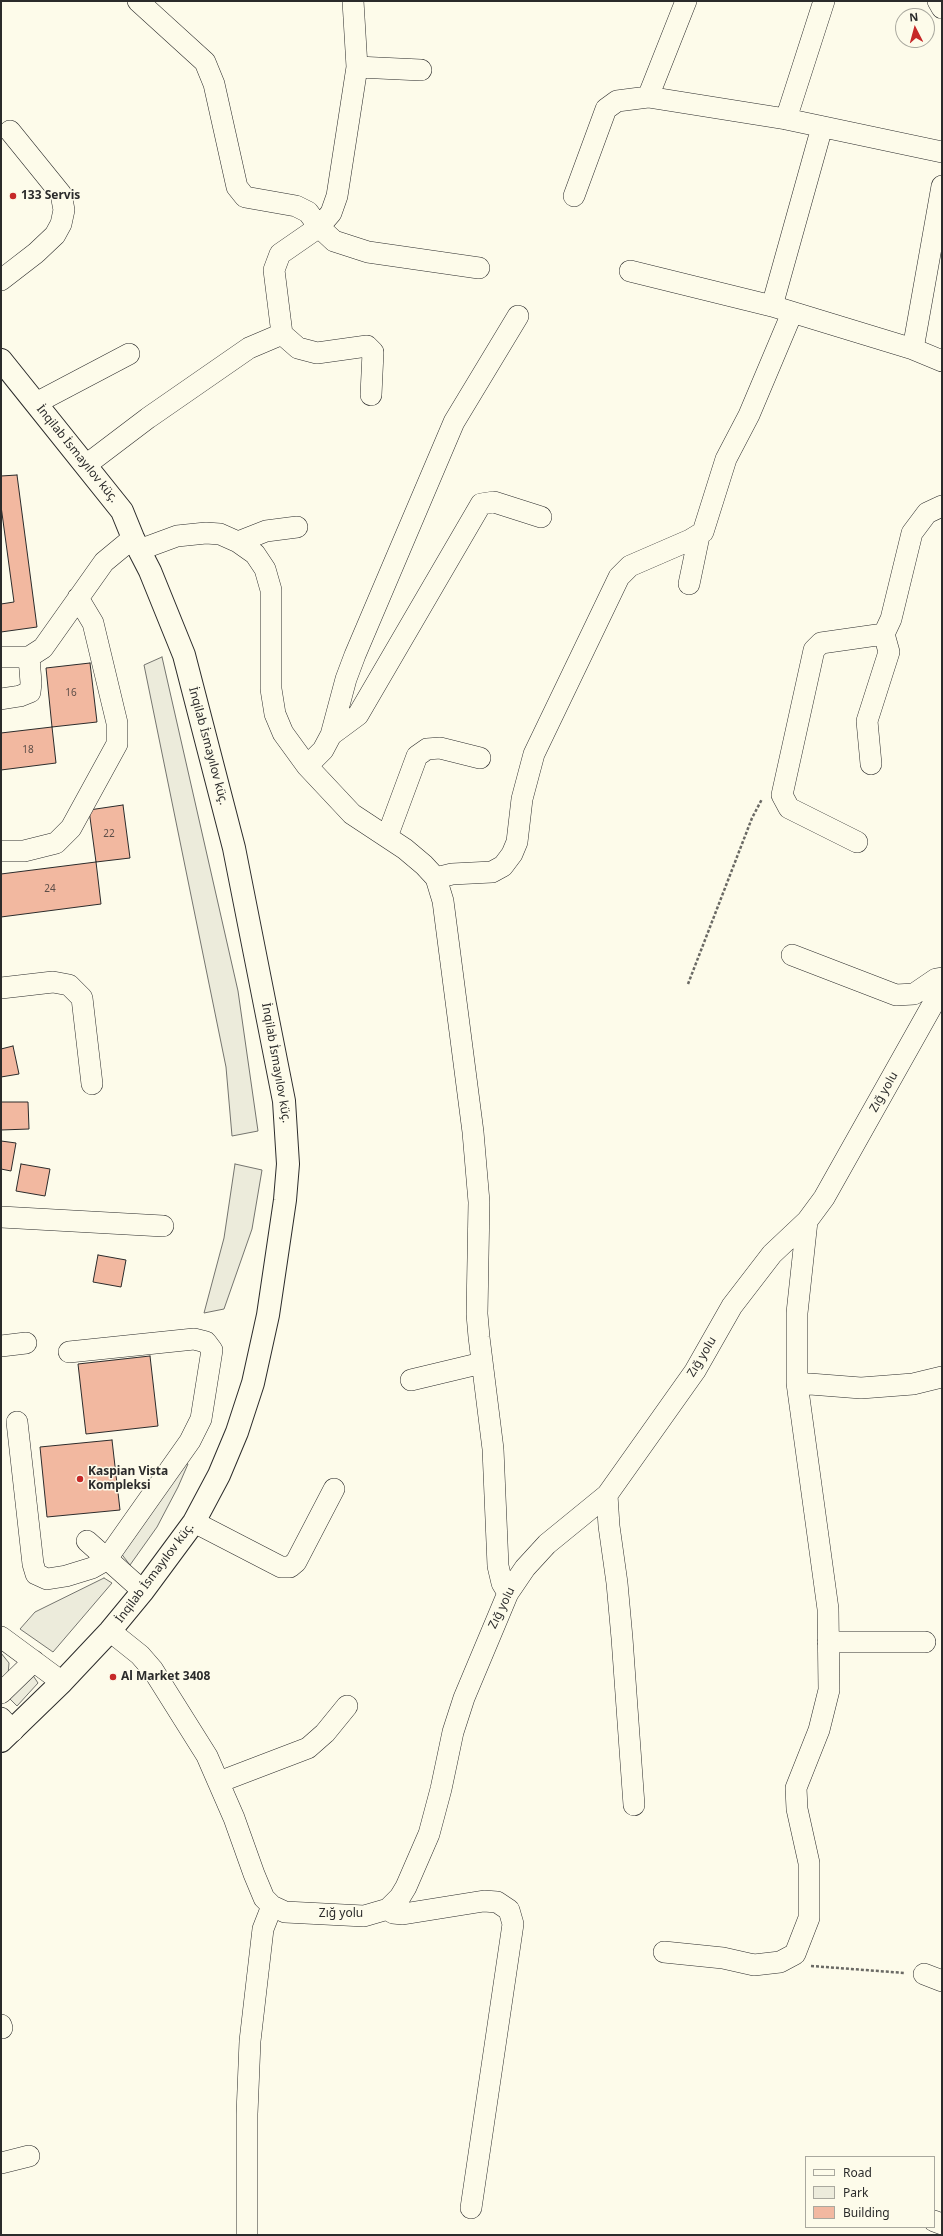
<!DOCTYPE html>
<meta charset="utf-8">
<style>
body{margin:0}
#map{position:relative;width:943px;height:2236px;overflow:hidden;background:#fdfbea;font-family:"Noto Sans",sans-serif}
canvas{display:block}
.frame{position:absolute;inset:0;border:2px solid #2b2b2b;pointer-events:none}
.legend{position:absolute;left:805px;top:2156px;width:130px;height:72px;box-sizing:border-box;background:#fdfbea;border:1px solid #a9a89e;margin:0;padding:5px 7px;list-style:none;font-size:12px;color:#2b2b2b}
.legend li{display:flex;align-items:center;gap:8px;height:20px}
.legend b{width:20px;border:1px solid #a9a89e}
.north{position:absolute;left:895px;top:8px;width:40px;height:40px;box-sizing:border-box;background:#fdfbea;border:1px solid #a9a89e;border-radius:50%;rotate:354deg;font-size:11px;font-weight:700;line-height:16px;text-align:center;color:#2b2b2b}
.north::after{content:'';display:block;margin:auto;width:14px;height:18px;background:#c62828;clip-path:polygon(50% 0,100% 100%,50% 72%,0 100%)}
</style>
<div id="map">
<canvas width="943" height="2236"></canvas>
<div class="frame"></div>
<ul class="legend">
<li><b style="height:5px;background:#fdfbea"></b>Road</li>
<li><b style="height:11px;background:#ecebdb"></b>Park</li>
<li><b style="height:11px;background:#f2b8a0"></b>Building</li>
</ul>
<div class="north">N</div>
</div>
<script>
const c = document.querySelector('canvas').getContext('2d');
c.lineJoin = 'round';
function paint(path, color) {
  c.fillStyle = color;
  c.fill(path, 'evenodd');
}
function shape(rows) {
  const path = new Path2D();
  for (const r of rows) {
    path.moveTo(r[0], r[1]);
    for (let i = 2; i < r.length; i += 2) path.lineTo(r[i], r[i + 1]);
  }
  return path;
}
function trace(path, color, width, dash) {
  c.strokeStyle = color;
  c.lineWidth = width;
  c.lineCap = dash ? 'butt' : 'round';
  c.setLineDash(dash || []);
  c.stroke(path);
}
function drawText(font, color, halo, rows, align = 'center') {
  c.font = font + ' "Noto Sans",sans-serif';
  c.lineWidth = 3;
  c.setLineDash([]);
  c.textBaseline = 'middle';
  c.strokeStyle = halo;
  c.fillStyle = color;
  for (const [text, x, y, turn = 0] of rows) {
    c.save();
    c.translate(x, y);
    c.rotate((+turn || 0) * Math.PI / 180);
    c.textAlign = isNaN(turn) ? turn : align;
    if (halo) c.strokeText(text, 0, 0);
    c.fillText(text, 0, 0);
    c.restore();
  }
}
const green = shape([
 [162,657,238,991,258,1131,232,1136,226,1067,144,665,162,657],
 [235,1164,262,1170,252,1229,224,1309,204,1313,224,1238,235,1164],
 [184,1462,188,1464,178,1487,157,1527,130,1565,120,1552,184,1462],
 [104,1578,112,1583,53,1652,20,1629,35,1612,104,1578],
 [1,1653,9,1663,8,1675,1,1680,1,1653],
 [32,1674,38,1683,17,1706,9,1698,32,1674]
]);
paint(green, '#ecebdb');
trace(green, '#74746e', 1);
const building = shape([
 [17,475,37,627,1,632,1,604,14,602,1,506,1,476,17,475],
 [90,663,97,722,52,727,46,668,90,663],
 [52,727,56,763,1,770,1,733,52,727],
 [123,805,130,858,96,862,89,810,123,805],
 [96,862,101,904,1,917,1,874,96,862],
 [13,1046,19,1074,1,1077,1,1049,13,1046],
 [1,1102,28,1102,29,1129,1,1130,1,1102],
 [1,1141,16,1143,11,1171,1,1169,1,1141],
 [21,1164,50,1169,45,1196,16,1191,21,1164],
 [98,1255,126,1260,121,1287,93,1282,98,1255],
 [150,1356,158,1426,86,1434,78,1364,150,1356],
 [112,1440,120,1510,47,1517,40,1447,112,1440]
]);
paint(building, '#f2b8a0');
trace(building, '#2b2b2b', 1);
const minor = shape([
 [138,1,205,62,214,84,237,187,245,197,296,206,308,212,319,227,334,241,368,252,479,268],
 [938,1,942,8],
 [357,67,421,70],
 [648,97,686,1],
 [786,119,824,1],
 [574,196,606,109,617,101,648,97,786,119,942,152],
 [630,271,772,306,913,349,942,361],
 [1,280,36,253,55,235,61,224,64,210,61,194,10,131],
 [772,306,822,127],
 [282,334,274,270,280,254,319,227,331,213,337,196,357,67,353,1],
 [913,349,942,186],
 [36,403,129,354],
 [86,465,148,418,249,348,282,334,298,348,317,353,367,346,373,352,371,395],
 [238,542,266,531,297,527],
 [139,550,177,536,206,533,220,534,238,542,255,554,265,569,271,590,271,689,275,714,283,733,307,766,352,814,405,849,424,865,436,878,443,901,473,1132,479,1202,477,1314,479,1337,493,1449,498,1566,502,1583,508,1593],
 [689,584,699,536],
 [1,657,29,657,43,648,104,562,133,538],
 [1,699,20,696,30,692,31,683,29,657],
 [331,735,358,715,481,504,494,502,541,517],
 [871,764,867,721,889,652,884,634],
 [307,766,323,750,331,735,346,679,355,655,454,422,518,316],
 [387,837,417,756,427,749,440,748,480,758],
 [857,842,789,808,782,795,814,650,821,643,884,634,891,619,912,533,927,513,942,506],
 [1,851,24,851,56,843,71,828,117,744,117,723,93,623,78,598],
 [436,878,452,874,492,872,503,866,512,854,517,842,522,799,534,754,619,577,630,566,690,540,703,532,726,459,749,415,792,313],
 [792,955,896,995,914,994,936,979,942,978],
 [1,988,53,982,69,985,82,998,92,1084],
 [1,1217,163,1226],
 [1,1346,26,1343],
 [411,1380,482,1363],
 [797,1383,861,1388,913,1384,942,1377],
 [17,1422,33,1564,36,1574,47,1579,66,1576,92,1568,106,1560,190,1441,201,1419,212,1350,206,1342,194,1339,69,1352],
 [607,1495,609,1526,617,1583,622,1638,634,1805],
 [194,1522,281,1567,290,1567,296,1562,334,1489],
 [87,1541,143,1591],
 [110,1631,140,1655,153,1670,207,1756,234,1818,254,1874,264,1898,272,1906,285,1912,364,1916,388,1909,400,1897,406,1887,429,1834,441,1789,453,1732,464,1698,508,1593,525,1568,547,1544,607,1495,695,1371,732,1306,772,1254,807,1221,824,1198,942,988],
 [1,1637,62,1682],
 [828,1642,925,1642],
 [1,1693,34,1661],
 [1,1718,13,1731],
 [219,1782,308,1748,325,1733,347,1706],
 [388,1909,393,1913,403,1914,484,1901,497,1902,509,1910,513,1924,471,2208],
 [664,1952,723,1958,754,1965,780,1962,795,1954,809,1918,809,1863,797,1809,796,1788,819,1730,829,1690,828,1609,797,1383,797,1313,807,1221],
 [924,1974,942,1981],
 [1,2025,2,2028],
 [1,2163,29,2156],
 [934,2221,942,2224],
 [247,2235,247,2114,250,2041,263,1929,272,1906]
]);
const major = shape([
 [1,360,122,511,133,538,150,571,184,655,234,848,284,1101,288,1164,285,1200,268,1315,253,1383,237,1432,219,1475,194,1522,143,1591,110,1631,62,1682,1,1741]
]);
trace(minor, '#2b2b2b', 22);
trace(major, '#2b2b2b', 24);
trace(shape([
 [688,984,752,818,762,799],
 [811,1966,905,1973]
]), '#6a6964', 2.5, [3, 2]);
trace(minor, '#fdfbea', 21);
trace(major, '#fdfbea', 22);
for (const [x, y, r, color] of [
 [13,196,4,"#c62828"],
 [80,1479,4,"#c62828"],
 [113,1677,4,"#c62828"]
]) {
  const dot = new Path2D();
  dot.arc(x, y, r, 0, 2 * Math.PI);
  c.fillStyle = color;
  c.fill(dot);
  trace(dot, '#fdfbea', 1.5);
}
drawText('10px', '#5d4e48', null, [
 ["16",71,693],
 ["18",28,750],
 ["22",109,834],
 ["24",50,889]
]);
drawText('bold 12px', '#2b2b2b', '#fdfbea', [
 ["133 Servis",21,196],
 ["Kaspian Vista",88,1472],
 ["Kompleksi",88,1486],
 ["Al Market 3408",121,1677]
], 'left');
drawText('12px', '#2b2b2b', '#fdfbea', [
 ["İnqilab İsmayılov küç.",77,454,51],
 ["İnqilab İsmayılov küç.",208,746,75],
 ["İnqilab İsmayılov küç.",276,1063,80],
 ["Zığ yolu",884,1092,-60],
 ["Zığ yolu",702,1357,-59],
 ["İnqilab İsmayılov küç.",155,1573,-53],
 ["Zığ yolu",502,1608,-64],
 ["Zığ yolu",341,1914]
]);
</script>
